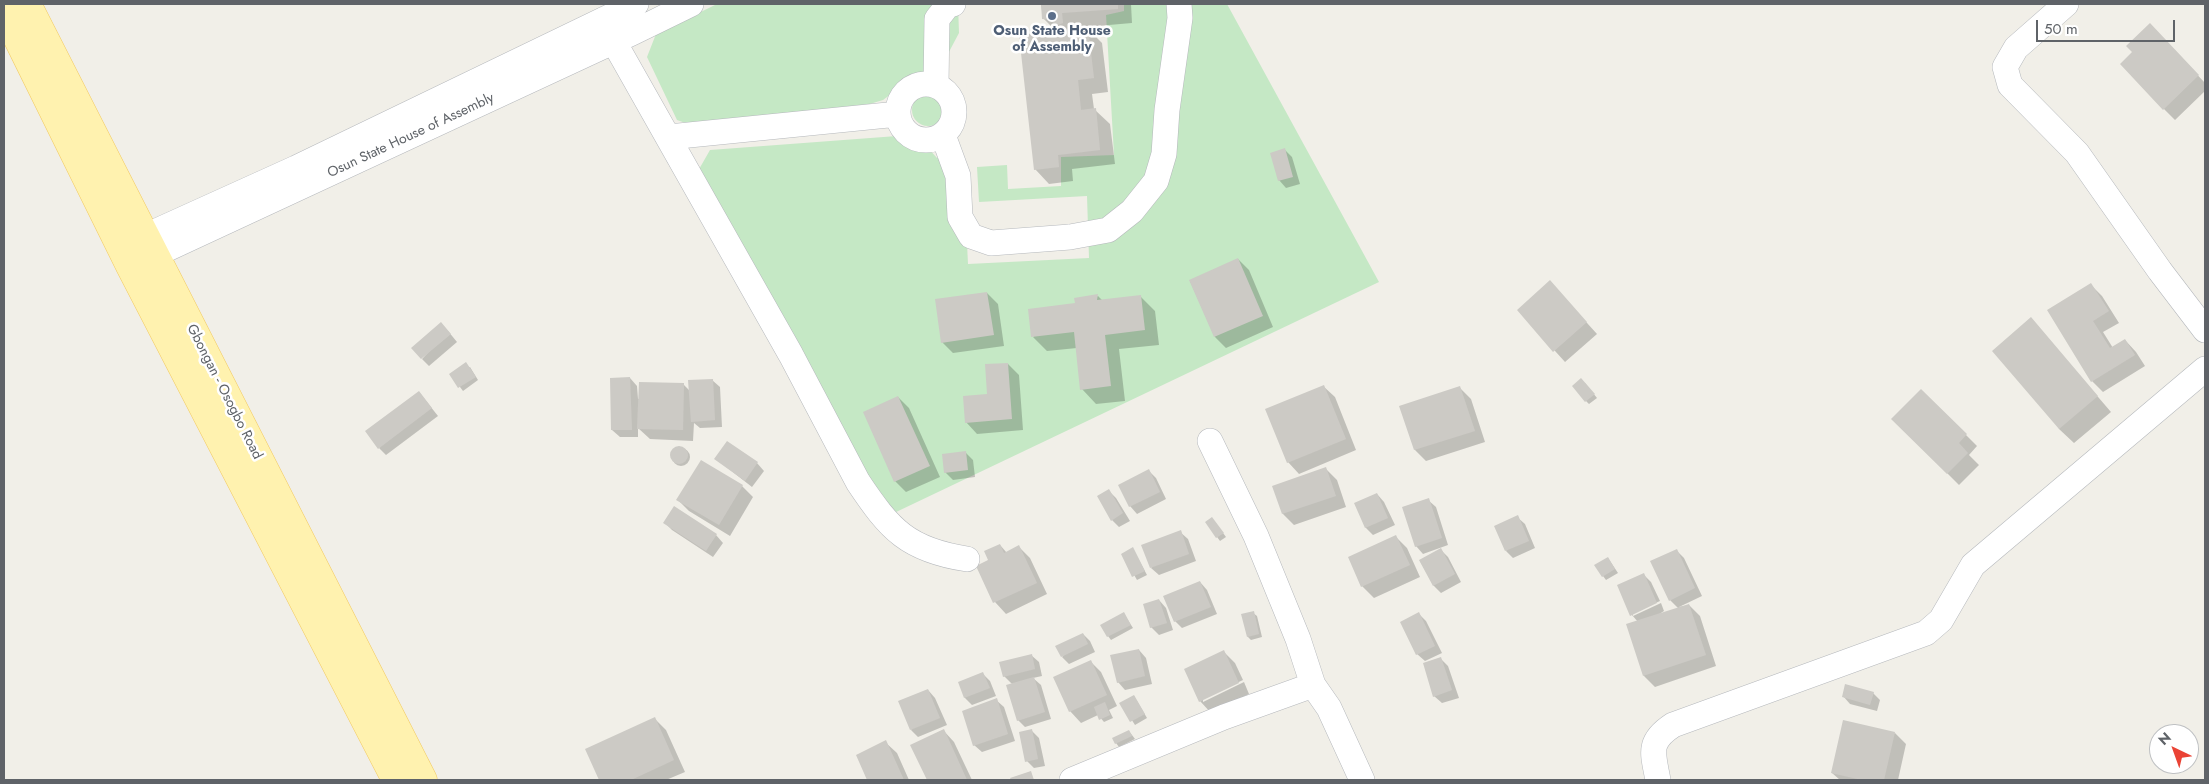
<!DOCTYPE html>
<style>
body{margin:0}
#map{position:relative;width:2209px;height:784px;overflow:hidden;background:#f1efe8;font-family:Jost,sans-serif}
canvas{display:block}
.frame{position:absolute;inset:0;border:5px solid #5f6368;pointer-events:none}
.north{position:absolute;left:2149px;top:724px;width:50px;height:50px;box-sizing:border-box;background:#fff;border:1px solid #bfc1c3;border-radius:50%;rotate:318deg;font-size:14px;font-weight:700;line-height:20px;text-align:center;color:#5f6368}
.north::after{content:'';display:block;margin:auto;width:18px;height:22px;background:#ea4335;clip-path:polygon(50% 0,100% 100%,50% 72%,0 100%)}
.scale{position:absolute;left:2036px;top:20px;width:139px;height:22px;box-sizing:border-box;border:2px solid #5f6368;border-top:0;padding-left:6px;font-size:15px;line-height:18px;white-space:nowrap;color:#5f6368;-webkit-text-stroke:4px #fff;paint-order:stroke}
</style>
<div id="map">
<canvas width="2209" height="784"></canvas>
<div class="frame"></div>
<div class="north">N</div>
<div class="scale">50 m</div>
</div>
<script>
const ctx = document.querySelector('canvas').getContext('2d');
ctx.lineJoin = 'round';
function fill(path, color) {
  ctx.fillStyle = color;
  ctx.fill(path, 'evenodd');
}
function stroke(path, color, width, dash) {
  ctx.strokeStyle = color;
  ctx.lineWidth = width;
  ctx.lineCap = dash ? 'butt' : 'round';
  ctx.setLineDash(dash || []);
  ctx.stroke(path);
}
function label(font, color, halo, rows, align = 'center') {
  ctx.font = font + ' Jost,sans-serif';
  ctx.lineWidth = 5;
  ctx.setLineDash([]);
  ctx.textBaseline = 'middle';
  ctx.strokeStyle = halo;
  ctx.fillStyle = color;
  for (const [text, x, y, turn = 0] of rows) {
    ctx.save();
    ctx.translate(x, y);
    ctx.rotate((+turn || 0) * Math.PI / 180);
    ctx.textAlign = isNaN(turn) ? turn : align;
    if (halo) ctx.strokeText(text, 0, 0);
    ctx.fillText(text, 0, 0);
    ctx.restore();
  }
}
fill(new Path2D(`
 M717,4H958L959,33L942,65L921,80L903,85L883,100L853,109L694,126L677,120L647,57L656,34Z
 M1124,4H1227L1379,282L894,513L869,491L698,171L710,150L897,136L928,148L937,158L952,157L964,182L968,264L1089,258L1087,196L979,202L977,167L1007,165L1008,189L1061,186V157L1114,155L1106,15L1124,11Z
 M912 110a16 16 0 1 1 32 0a16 16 0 1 1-32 0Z`), '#c5e8c5');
fill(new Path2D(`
 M1041,4H1131L1132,23L1086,27L1102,43L1108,92L1092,94L1094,109L1110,124L1115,164L1072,169L1073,181L1049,184L1035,169L1057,32L1043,18Z
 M2161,36L2205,83V91L2175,120L2164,109L2134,53Z
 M1285,150L1292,157L1300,184L1286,188L1279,180Z
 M1238,259L1249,270L1273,327L1226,348L1215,337L1190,281Z
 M1550,282L1597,334L1565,362L1518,310Z
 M2091,285L2102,296L2119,323L2103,332L2113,348L2125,340L2136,352L2145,366L2103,392L2092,381Z
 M987,293L998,304L1004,346L953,353L942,342Z
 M1098,296L1103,301L1140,296L1155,311L1159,345L1119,349L1125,401L1096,404L1082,389L1077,348L1047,351L1033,337L1076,305Z
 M2031,319L2111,412L2074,443L2059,429Z
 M448,331L457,342L429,366L422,359Z
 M1008,364L1019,375L1023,430L977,434L966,422L989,395Z
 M470,367L478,380L463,391L451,375Z
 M630,378L637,386L638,399L684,385L690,391L712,380L720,387L722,427L700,428L694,423L693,441L650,439L638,428V437H620L612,430Z
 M1585,383L1597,398L1589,404L1586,401Z
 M1323,386L1335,397L1356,450L1299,474L1288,462Z
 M1460,388L1471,399L1485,442L1426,461L1415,450L1401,407Z
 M1921,390L1977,446L1969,455L1979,465L1959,485L1893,419Z
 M419,392L438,416L386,455L379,448Z
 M898,397L909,408L940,477L906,492L895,481Z
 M672 457a9 9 0 1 1 18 0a9 9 0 1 1-18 0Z
 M966,453L973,460L975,477L953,480L945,472Z
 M716,459L757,463L764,471L752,487Z
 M1326,469L1337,480L1346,507L1294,525L1283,514L1274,487Z
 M1149,471L1156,478L1166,499L1137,514L1130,506Z
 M742,486L753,497L730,536L689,511L678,500Z
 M1109,491L1116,498L1130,521L1119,527L1112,520Z
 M1377,494L1384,502L1395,525L1373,535L1366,528L1355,504Z
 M1428,500L1436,507L1448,545L1423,554L1416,546Z
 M1517,517L1525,524L1535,548L1513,558L1506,551Z
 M664,522L716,535L723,543L713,557L672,530Z
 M1206,522H1215L1226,537L1220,541Z
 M1180,532L1188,539L1196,561L1159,575L1151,568Z
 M1396,537L1407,548L1420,577L1374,598L1362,586L1350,558Z
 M1000,545L1007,553L1019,547L1030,558L1047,594L1006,614L995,602L978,567L990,561Z
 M1133,549L1147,575L1137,580L1122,554Z
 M1441,550L1448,557L1461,582L1441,593L1434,586L1420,561Z
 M1676,550L1684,558L1702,596L1679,607L1689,605L1700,616L1716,666L1655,687L1644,676L1638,622L1632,615L1644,575L1651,582L1660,601L1633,613V616L1661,603L1664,611L1658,615L1679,609L1670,600Z
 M1608,558L1618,573L1606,580L1603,576Z
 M1200,582L1207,590L1217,614L1182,628L1175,621Z
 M1159,600L1166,608L1173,630L1159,635L1151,627Z
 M1253,613L1257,616L1262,637L1251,640L1248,637L1243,615Z
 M1124,614L1133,628L1111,640L1108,636Z
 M1419,614L1426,621L1442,653L1425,661L1417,654Z
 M1083,634L1090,641L1095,652L1069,664L1062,657Z
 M1139,650L1146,658L1152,684L1125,690L1118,682Z
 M1224,652L1235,663L1243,680L1203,699V702L1244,682L1249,694L1211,713L1200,701Z
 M1031,655L1039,662L1042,676L1033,678L1041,685L1051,719L1025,727L1018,720L1012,684L1004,676Z
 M1441,659L1448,666L1459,698L1442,703L1434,696Z
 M1090,661L1101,672L1117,706L1109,710L1113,718L1104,722L1098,715L1081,723L1070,711Z
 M983,674L990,681L996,696L972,705L965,698L959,683Z
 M928,690L935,698L947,725L918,737L911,730Z
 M1873,693L1880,700L1877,711L1850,704L1843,696Z
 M1134,696L1147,718L1135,725L1121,703Z
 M996,700L1004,707L1015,741L982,752L974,745Z
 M655,719L666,730L685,772L666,780H600L587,750Z
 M943,730L954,742L972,780H928L912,745Z
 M1032,731L1039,738L1045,766L1034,768L1027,761Z
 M1129,731L1135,739L1119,747L1116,743Z
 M1895,733L1906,744L1898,780H1840L1832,773Z
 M885,742L897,753L909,780H869L857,755Z`), '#0003');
fill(new Path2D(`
 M1041,4H1118V9L1062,13L1063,23L1055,26L1052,20L1042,19Z
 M2150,23L2199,75L2163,110L2120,64L2132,52L2126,46Z
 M1088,27L1094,78L1078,80L1081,110L1096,108L1100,150L1058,155L1059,167L1034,170L1019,35Z
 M1285,148L1293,177L1278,181L1270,153Z
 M1238,258L1263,316L1214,337L1189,280Z
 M1550,280L1587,322L1553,352L1517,310Z
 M2091,283L2109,311L2093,321L2110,348L2125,339L2135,355L2091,382L2047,310Z
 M987,292L994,335L941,343L935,299Z
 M1098,294L1097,300L1141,295L1145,330L1105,335L1111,386L1080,390L1074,332L1031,337L1028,309L1075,303L1074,298Z
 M2031,317L2098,396L2059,429L1992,351Z
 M441,322L451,334L421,359L411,348Z
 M466,362L476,377L458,388L449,374Z
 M1008,363L1012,419L965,423L963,396L987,394L985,364Z
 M630,377L632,430H611L610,378Z
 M1581,378L1595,394L1585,402L1572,386Z
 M713,379L715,420L691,422L688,380Z
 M639,382L684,383L683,430L637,429Z
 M1324,385L1346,439L1287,463L1265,409Z
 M1460,386L1475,431L1414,450L1399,406Z
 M1921,389L1967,434L1959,443L1968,453L1947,474L1891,419Z
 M419,391L432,408L378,449L365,431Z
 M898,396L930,466L894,482L863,412Z
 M727,441L758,462L745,481L714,459Z
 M670 455a9 9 0 1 1 18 0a9 9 0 1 1-18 0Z
 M966,451L968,470L944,473L942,454Z
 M701,460L743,485L719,525L676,500Z
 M1326,467L1336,496L1282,514L1272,486Z
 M1149,469L1160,492L1129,507L1118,485Z
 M1109,489L1123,513L1111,521L1097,496Z
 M1377,493L1388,518L1365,528L1354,503Z
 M1429,498L1442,538L1415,547L1402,507Z
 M674,506L717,534L706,551L663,523Z
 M1518,515L1529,541L1505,551L1494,526Z
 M1212,517L1224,533L1216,538L1205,522Z
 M1181,530L1189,554L1150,568L1141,545Z
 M1396,535L1410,565L1361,587L1348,557Z
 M1000,544L1004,553L1019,545L1037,583L993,603L976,566L988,560L984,551Z
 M1133,547L1145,571L1132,577L1121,554Z
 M1441,548L1455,574L1433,586L1419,560Z
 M1677,549L1695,588L1669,601L1650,561Z
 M1608,557L1615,569L1602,577L1594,565Z
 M1644,573L1657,603L1630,616L1617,585Z
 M1200,581L1211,607L1174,622L1163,596Z
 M1159,599L1167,623L1150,628L1143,604Z
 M1689,604L1706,655L1643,676L1626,624Z
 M1254,611L1259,634L1247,637L1241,614Z
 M1124,612L1131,625L1107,637L1100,625Z
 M1419,612L1435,646L1416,655L1400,622Z
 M1083,633L1088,644L1061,657L1055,646Z
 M1139,649L1145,676L1117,683L1110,655Z
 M1224,650L1239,683L1199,702L1184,669Z
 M1032,654L1035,669L1003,677L999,662Z
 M1441,657L1452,690L1433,697L1423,663Z
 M1091,660L1107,695L1069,712L1053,677Z
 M983,672L990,688L964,698L958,682Z
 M1034,677L1045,712L1017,721L1006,685Z
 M1845,684L1874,692L1870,705L1842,697Z
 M928,689L940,718L910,730L898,701Z
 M1134,695L1145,714L1130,722L1119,703Z
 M997,698L1008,734L973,746L962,711Z
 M1105,702L1110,715L1099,720L1094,707Z
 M655,717L674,760L631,780H599L585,749Z
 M1843,720L1895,732L1884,780H1862L1831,773Z
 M944,729L967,780H927L910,745Z
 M1032,729L1038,759L1025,762L1019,732Z
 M1129,730L1132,736L1115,744L1112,738Z
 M886,740L904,780H867L856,755Z
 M1031,771L1034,780H1011L1010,778Z`), '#cccac5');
const minor = new Path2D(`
 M2066,4L2016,48L2005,67L2010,85L2077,153L2160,271L2205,330
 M605,19L614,42L791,355L858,482C890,530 908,550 967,559
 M898 112a28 28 0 1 1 56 0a28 28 0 1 1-56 0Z
 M936,85L937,19L948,5L953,4
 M943,135L958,176L960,217L971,236L991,243L1070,237L1108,230L1132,211L1156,181L1164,154L1167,110L1180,18L1179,4
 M669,137L898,114
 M128,244L296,168L636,4
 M137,263L632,33L691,4
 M1210,441L1256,536L1298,639L1313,685L1329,708L1362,780
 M1072,780L1224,717L1313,685
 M1658,780C1653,753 1647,742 1673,725L1926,633L1941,620L1973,565L2205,369`);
const major = new Path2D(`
 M27,4L423,780
 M4,11L130,266L396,780`);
stroke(minor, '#b5b8bc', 26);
stroke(major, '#f2c960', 29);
stroke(minor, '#fff', 25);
stroke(major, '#fff2af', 28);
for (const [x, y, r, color] of [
 [1052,16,5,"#5c6f8a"]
]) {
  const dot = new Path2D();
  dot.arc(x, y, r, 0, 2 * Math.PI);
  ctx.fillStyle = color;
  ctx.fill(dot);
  stroke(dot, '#fff', 2);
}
label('bold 14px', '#4e5e75', '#fff', [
 ["Osun State House",1052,32],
 ["of Assembly",1052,48]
]);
label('14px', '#5f6368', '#fff', [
 ["Osun State House of Assembly",411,136,-25],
 ["Gbongan - Osogbo Road",224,392,63]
]);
</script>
